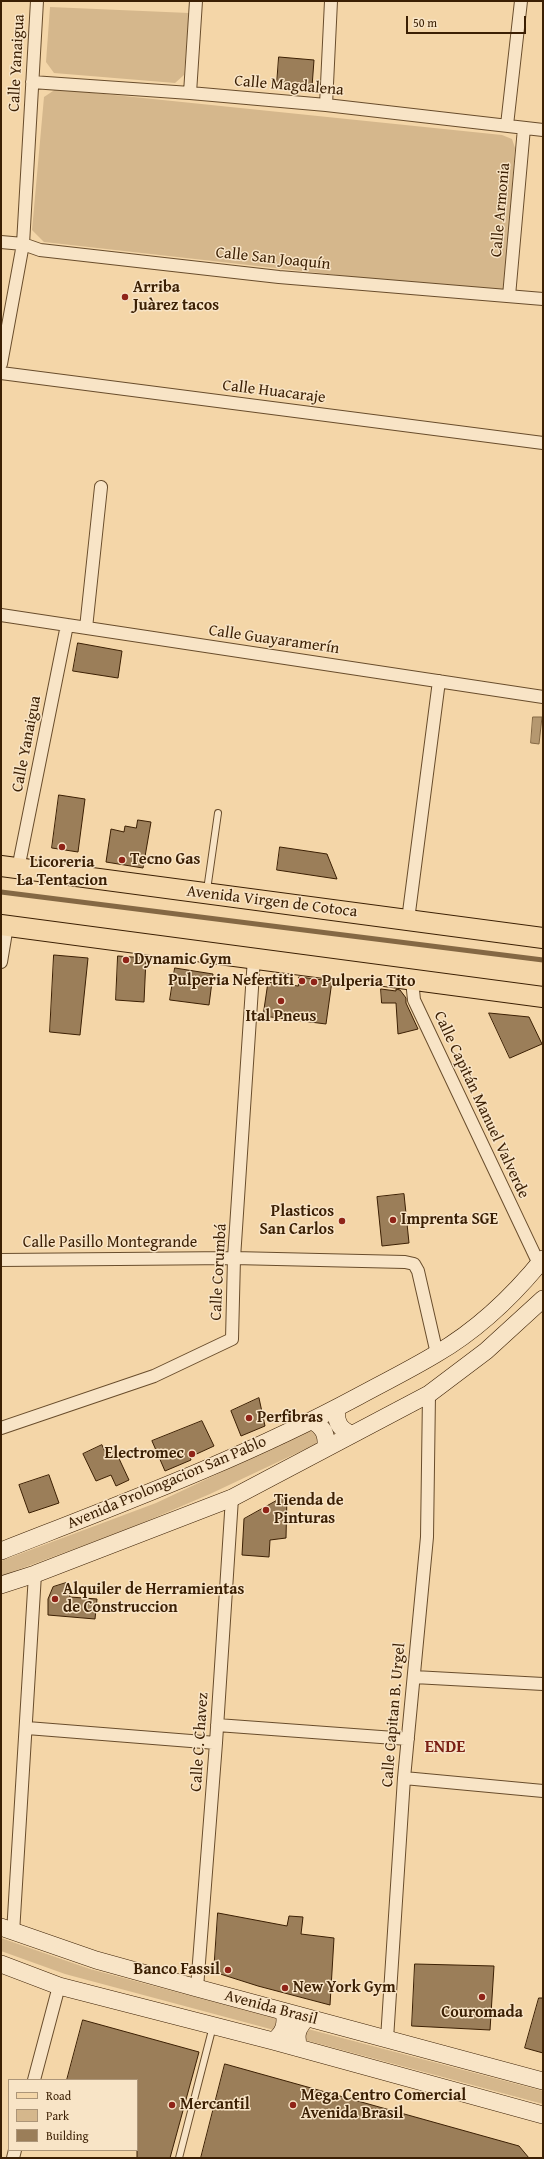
<!DOCTYPE html>
<meta charset="utf-8">
<style>
body{margin:0}
#map{position:relative;width:544px;height:2159px;overflow:hidden;background:#f4d6a8;font-family:"Gentium Book Plus",serif}
canvas{display:block}
.frame{position:absolute;inset:0;border:2px solid #3b1f03;pointer-events:none}
.legend{position:absolute;left:8px;top:2079px;width:130px;height:72px;box-sizing:border-box;background:#f8e4c6;border:1px solid #ac9578;margin:0;padding:5px 7px;list-style:none;font-size:12px;color:#3b1f03}
.legend li{display:flex;align-items:center;gap:8px;height:20px}
.legend b{width:20px;border:1px solid #ac9578}
.scale{position:absolute;left:406px;top:16px;width:120px;height:18px;box-sizing:border-box;border:2px solid #3b1f03;border-top:0;padding-left:5px;font-size:12px;line-height:14px;white-space:nowrap;color:#3b1f03;-webkit-text-stroke:3px #f8e4c6;paint-order:stroke}
</style>
<div id="map">
<canvas width="544" height="2159"></canvas>
<div class="frame"></div>
<ul class="legend">
<li><b style="height:5px;background:#f4d6a8"></b>Road</li>
<li><b style="height:11px;background:#d5b78c"></b>Park</li>
<li><b style="height:11px;background:#9b7e59"></b>Building</li>
</ul>
<div class="scale">50 m</div>
</div>
<script>
const ctx = document.querySelector('canvas').getContext('2d');
ctx.lineJoin = 'round';
function fill(path, color) {
  ctx.fillStyle = color;
  ctx.fill(path, 'evenodd');
}
function stroke(path, color, width, dash) {
  ctx.strokeStyle = color;
  ctx.lineWidth = width;
  ctx.lineCap = dash ? 'butt' : 'round';
  ctx.setLineDash(dash || []);
  ctx.stroke(path);
}
function label(font, color, halo, rows, align = 'center') {
  ctx.font = font + ' "Gentium Book Plus",serif';
  ctx.lineWidth = 3;
  ctx.setLineDash([]);
  ctx.textBaseline = 'middle';
  ctx.strokeStyle = halo;
  ctx.fillStyle = color;
  for (const [text, x, y, turn = 0] of rows) {
    ctx.save();
    ctx.translate(x, y);
    ctx.rotate((+turn || 0) * Math.PI / 180);
    ctx.textAlign = isNaN(turn) ? turn : align;
    if (halo) ctx.strokeText(text, 0, 0);
    ctx.fillText(text, 0, 0);
    ctx.restore();
  }
}
fill(new Path2D(`
 M50,7L189,13L184,75L175,83L54,73L46,62Z
 M56,89L502,135L512,139L515,148L504,289L497,293L44,242L32,230L44,97Z
 M311,1430L316,1432L319,1439L316,1444L210,1494L128,1529L1,1576V1561L156,1503Z
 M1,1938L90,1969L277,2019L274,2030L65,1974L1,1951Z
 M308,2029L543,2091V2104L305,2040L304,2034Z`), '#d5b78c');
const water = new Path2D(`
 M533,717H542L539,744L531,743Z`);
fill(water, '#b59870');
stroke(water, '#846844', 1);
stroke(new Path2D(`
 M1,892L543,960`), '#846844', 5);
const building = new Path2D(`
 M279,57L314,60L312,87L277,84Z
 M78,643L122,651L118,678L73,671Z
 M59,795L85,799L78,852L52,848Z
 M138,820L151,822L143,868L106,862L111,829L124,832L125,826L136,828Z
 M280,847L327,854L337,879L277,870Z
 M54,955L88,958L80,1035L50,1032Z
 M118,956L146,958L144,1002L116,1000Z
 M175,968L213,974L209,1005L170,1000Z
 M299,977L332,981L326,1024L263,1016L268,982L298,986Z
 M381,989L396,991V989L400,990L406,998V1003L418,1029L398,1034L396,1003H382Z
 M489,1013L529,1017L542,1044L510,1058Z
 M404,1194L409,1243L382,1246L377,1197Z
 M259,1398L265,1426L241,1436L231,1411Z
 M202,1421L214,1446L190,1457L191,1460L165,1471L152,1441Z
 M102,1445L106,1454L115,1450L129,1480L116,1486L111,1475L96,1481L83,1454Z
 M49,1475L59,1503L29,1513L19,1485Z
 M287,1495L286,1538L270,1540L269,1557L242,1555L244,1519Z
 M66,1583L70,1597L97,1599L95,1619L48,1615V1599L53,1587Z
 M218,1913L287,1926L289,1916L303,1917L301,1934L334,1938L330,2005L258,1986L214,1972Z
 M415,1964L494,1966L490,2030L412,2026Z
 M539,1998H543V2053L525,2048Z
 M83,2020L199,2052L170,2158H137V2080H67Z
 M225,2064L519,2146L529,2158H201Z`);
fill(building, '#9b7e59');
stroke(building, '#3b1f03', 1);
const service = new Path2D(`
 M207,890L218,813
 M179,2158L213,2026`);
const minor = new Path2D(`
 M32,82L190,93L326,105L543,130
 M190,93L196,1
 M326,105L331,1
 M507,125L521,1
 M1,242L23,244L40,250L279,277L543,299
 M509,296L524,128
 M1,364L23,244L37,1
 M1,373L543,443
 M1,615L543,697
 M86,628L101,487
 M18,869L67,625
 M408,920L439,681
 M1,962L7,926
 M412,980L414,1000L539,1264
 M1,1260L234,1258L405,1262L414,1264L418,1271L437,1354
 M1,1428L154,1376L232,1339L234,1258L254,958
 M414,1677L543,1684
 M217,1725L408,1739
 M27,1728L216,1743
 M404,1778L543,1791
 M13,1933L35,1574
 M197,1988L216,1743L232,1498
 M387,2039L404,1778L427,1537L429,1394
 M34,2080L59,1986
 M13,2158L15,2150`);
const secondary = new Path2D(`
 M337,1408C335,1421 339,1429 351,1434
 M313,1421C324,1428 327,1435 326,1448
 M1,1551C123,1503 244,1458 359,1396C385,1382 411,1369 436,1354C477,1330 513,1296 543,1259
 M1,1585L35,1574L232,1498L429,1394L486,1351L543,1299
 M1,1927L96,1960L197,1988L543,2081
 M1,1964L59,1986L273,2041L543,2115
 M273,2041C283,2034 287,2025 284,2012
 M299,2048C295,2035 297,2028 307,2018`);
const primary = new Path2D(`
 M1,866L543,938
 M1,925L543,997`);
stroke(service, '#694d2c', 8);
stroke(minor, '#694d2c', 14);
stroke(secondary, '#3b1f03', 18);
stroke(primary, '#3b1f03', 22);
stroke(service, '#f8e4c6', 6);
stroke(minor, '#f8e4c6', 12);
stroke(secondary, '#f8e4c6', 17);
stroke(primary, '#f4d6a8', 20);
for (const [x, y, r, color] of [
 [125,297,4,"#8f2418"],
 [62,847,4,"#8f2418"],
 [122,860,4,"#8f2418"],
 [126,960,4,"#8f2418"],
 [302,981,4,"#8f2418"],
 [314,982,4,"#8f2418"],
 [281,1001,4,"#8f2418"],
 [393,1220,4,"#8f2418"],
 [342,1221,4,"#8f2418"],
 [249,1418,4,"#8f2418"],
 [192,1454,4,"#8f2418"],
 [266,1510,4,"#8f2418"],
 [55,1599,4,"#8f2418"],
 [228,1970,4,"#8f2418"],
 [285,1988,4,"#8f2418"],
 [482,1997,4,"#8f2418"],
 [172,2105,4,"#8f2418"],
 [293,2105,4,"#8f2418"]
]) {
  const dot = new Path2D();
  dot.arc(x, y, r, 0, 2 * Math.PI);
  ctx.fillStyle = color;
  ctx.fill(dot);
  stroke(dot, '#f8e4c6', 1.5);
}
label('16px', '#3b1f03', '#f8e4c6', [
 ["Calle Yanaigua",17,63,-87],
 ["Calle Magdalena",289,86,5],
 ["Calle Armonia",501,210,-85],
 ["Calle San Joaquín",273,259,6],
 ["Calle Huacaraje",274,392,7],
 ["Calle Guayaramerín",274,640,8],
 ["Calle Yanaigua",27,744,-79],
 ["Avenida Virgen de Cotoca",272,902,7],
 ["Calle Capitán Manuel Valverde",481,1105,65],
 ["Calle Pasillo Montegrande",110,1243],
 ["Calle Corumbá",219,1272,-87],
 ["Avenida Prolongacion San Pablo",167,1483,-23],
 ["Calle Capitan B. Urgel",394,1715,-85],
 ["Calle C. Chavez",200,1742,-86],
 ["Avenida Brasil",271,2008,15]
]);
label('bold 16px', '#3b1f03', '#f8e4c6', [
 ["Arriba",133,288],
 ["Juàrez tacos",133,306],
 ["Tecno Gas",130,860],
 ["Licoreria",62,863,"center"],
 ["La Tentacion",62,881,"center"],
 ["Dynamic Gym",134,960],
 ["Pulperia Nefertiti",294,981,"right"],
 ["Pulperia Tito",322,982],
 ["Ital Pneus",281,1017,"center"],
 ["Plasticos",334,1212,"right"],
 ["San Carlos",334,1230,"right"],
 ["Imprenta SGE",401,1220],
 ["Perfibras",257,1418],
 ["Electromec",184,1454,"right"],
 ["Tienda de",274,1501],
 ["Pinturas",274,1519],
 ["Alquiler de Herramientas",63,1590],
 ["de Construccion",63,1608],
 ["Banco Fassil",220,1970,"right"],
 ["New York Gym",293,1988],
 ["Couromada",482,2013,"center"],
 ["Mega Centro Comercial",301,2096],
 ["Avenida Brasil",301,2114],
 ["Mercantil",180,2105]
], 'left');
label('bold 17px', '#7a1f14', '#f8e4c6', [
 ["ENDE",445,1748]
]);
</script>
